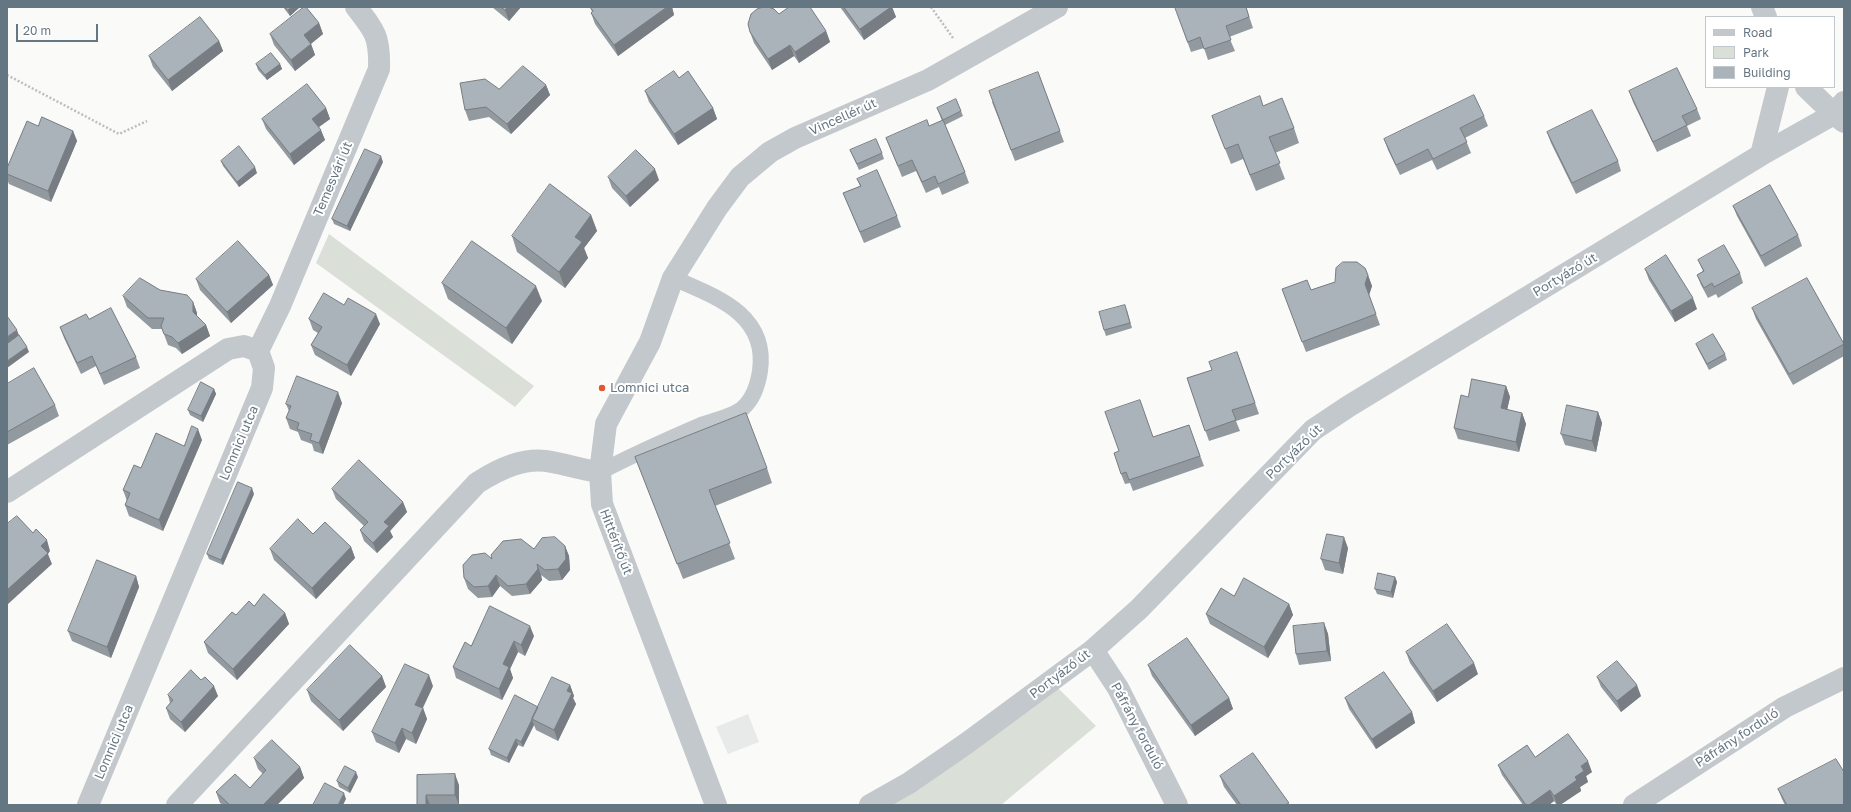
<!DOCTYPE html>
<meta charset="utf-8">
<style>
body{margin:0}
#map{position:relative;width:1851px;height:812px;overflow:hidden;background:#fafaf8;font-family:"Golos Text",sans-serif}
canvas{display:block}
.frame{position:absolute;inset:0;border:8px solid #657683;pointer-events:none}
.legend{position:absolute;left:1705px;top:16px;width:130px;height:72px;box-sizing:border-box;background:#fff;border:1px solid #c1c8cd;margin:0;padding:5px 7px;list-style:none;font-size:12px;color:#657683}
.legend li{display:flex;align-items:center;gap:8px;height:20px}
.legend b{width:20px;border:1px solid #c1c8cd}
.scale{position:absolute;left:16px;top:24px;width:82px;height:18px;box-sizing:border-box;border:2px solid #657683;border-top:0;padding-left:5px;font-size:12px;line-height:14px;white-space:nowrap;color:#657683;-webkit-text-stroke:3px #fff;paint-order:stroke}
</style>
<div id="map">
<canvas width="1851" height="812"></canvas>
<div class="frame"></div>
<ul class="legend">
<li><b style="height:5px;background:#c3c8cc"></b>Road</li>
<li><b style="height:11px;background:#dadfd7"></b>Park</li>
<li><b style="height:11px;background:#aab3b9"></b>Building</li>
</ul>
<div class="scale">20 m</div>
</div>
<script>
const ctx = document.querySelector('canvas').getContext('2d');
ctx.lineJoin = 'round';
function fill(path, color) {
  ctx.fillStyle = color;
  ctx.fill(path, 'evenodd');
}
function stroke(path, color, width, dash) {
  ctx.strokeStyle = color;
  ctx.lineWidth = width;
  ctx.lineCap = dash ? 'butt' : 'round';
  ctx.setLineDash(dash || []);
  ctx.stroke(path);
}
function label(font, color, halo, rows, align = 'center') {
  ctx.font = font + ' "Golos Text",sans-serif';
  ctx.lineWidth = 4;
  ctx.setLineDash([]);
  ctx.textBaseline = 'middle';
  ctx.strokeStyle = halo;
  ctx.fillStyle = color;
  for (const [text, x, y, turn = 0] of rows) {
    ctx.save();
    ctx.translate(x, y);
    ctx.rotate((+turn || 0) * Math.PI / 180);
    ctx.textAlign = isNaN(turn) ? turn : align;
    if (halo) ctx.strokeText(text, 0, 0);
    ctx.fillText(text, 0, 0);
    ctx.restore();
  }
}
fill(new Path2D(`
 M748,714L759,742L728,754L716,727Z`), '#e8e9e9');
fill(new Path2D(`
 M329,234L534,386L515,407L316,263Z
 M1057,687L1096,726L1001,805H884Z`), '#dadfd7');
stroke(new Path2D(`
 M931,7L953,38
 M7,75L119,134L147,121`), '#bbbfc2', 2.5, [2, 2]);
stroke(new Path2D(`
 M600,472C633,455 666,440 701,425C711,422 737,414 743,408C754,398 758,384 760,371C768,314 716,297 673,278`), '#c3c8cc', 16);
stroke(new Path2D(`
 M1762,7L1766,17
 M1806,87L1834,114L1844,122
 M1761,155L1778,87
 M258,351L280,306L379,69C380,37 375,31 356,7
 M7,492L228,349L244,346L258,351L264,368L262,388L88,805
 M1093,650L1118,688L1177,805
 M177,805L477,483C499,469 525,456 552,462C568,465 583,470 600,472
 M716,805L602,504L600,472L606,424L650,342L673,278L717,208L740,177L770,152L795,138L928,80L1057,7
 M870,805L909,783L967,743L1093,650L1139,609L1313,430L1349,406L1761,155L1834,114L1844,102
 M1634,805L1785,707L1844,678`), '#c3c8cc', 22);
fill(new Path2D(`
 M283,7H300L290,16Z
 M492,7H521L509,21Z
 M590,7H672L674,15L618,56L595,24L591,13L592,12Z
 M840,7H892L896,17L864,40Z
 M1175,7H1246L1253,28L1229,37L1235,51L1208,60L1204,48L1191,52Z
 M779,14L826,31L830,42L799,63L794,56L772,70L754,43L750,32Z
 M319,23L323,34L311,44L315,55L295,71L274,45L270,34Z
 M219,41L223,51L172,91L153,67L149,56Z
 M256,64H280L282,69L267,80L258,70Z
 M1038,72L1064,142L1015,161L992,102Z
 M679,78L713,108L717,119L678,145L649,102L645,91Z
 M546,85L550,95L511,134L489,117L469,121L465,110L499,89Z
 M1629,91L1697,109L1701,119L1687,126L1691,136L1657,152L1633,102Z
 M1263,106L1294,128L1299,143L1275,153L1285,179L1256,191L1243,159L1231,164L1212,116Z
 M326,108L330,119L319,127L325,140L294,165L266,129L262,119Z
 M937,108L961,111L963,116L945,125L965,172L969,183L942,195L939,187L926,193L916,171L902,177L886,138L929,126L942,121Z
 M1484,116L1488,126L1465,138L1471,153L1437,170L1432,160L1400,175L1388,150L1384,139Z
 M38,126L73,131L77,141L51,202L9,184L7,179V168Z
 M1547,132L1618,161L1621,171L1576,194L1551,143Z
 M850,150L882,153L884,159L859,170Z
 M221,161L257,173L239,187L223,166Z
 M383,162L350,231L334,224L332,219Z
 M608,177L659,180L630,207L612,188Z
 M857,179L897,216L901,227L864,243L843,193L860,186Z
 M1733,206L1798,235L1802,246L1765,267L1737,216Z
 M591,215L597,231L584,248L588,258L565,288L517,252L512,236Z
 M1698,260L1740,273L1743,283L1718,298L1716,294L1708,298L1701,285L1697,275L1703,271Z
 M1365,268L1372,286L1369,295L1380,325L1306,352L1282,289L1311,290L1335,282Z
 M1645,269L1697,309L1675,322L1649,280Z
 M269,275L273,285L231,323L200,290L196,279Z
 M442,283L542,301L512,344L448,299Z
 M160,290L193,302L197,313V316L206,325L210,336L182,354L176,348L168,345L162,329H152L127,307L123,296Z
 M344,305L380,324L351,376L315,355L311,345L318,333L313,330L309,319Z
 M1752,308L1844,344V356L1793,385L1756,319Z
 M1127,310L1132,328L1106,336L1104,330Z
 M89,319L136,357L140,368L104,385L96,366L81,374L64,338L60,327Z
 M1696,344L1725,354L1727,360L1709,370L1698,349Z
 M1237,352L1259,414L1236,421L1240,431L1209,441L1187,378L1212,370Z
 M7,384L55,405L59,416L7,445Z
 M1506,386L1510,397L1507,410L1522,413L1526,424L1519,452L1458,439L1454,428L1468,397Z
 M214,389L216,394L203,422L190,415L188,410Z
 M342,403L323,454L314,451L312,444L301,440L298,432L290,429L286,418L289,411L286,404Z
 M1598,412L1602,423L1596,452L1565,445L1561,434Z
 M1189,425L1204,466L1133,491L1130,483L1125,484L1121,474L1154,437Z
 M202,440L163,531L129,516L125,505L127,501L123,490L141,468L184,446Z
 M635,457L767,468L772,483L715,506L735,559L683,579Z
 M332,489L403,502L407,512L390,531L393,537L377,553L364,541L360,530L364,526L336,499Z
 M254,494L223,565L209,559L207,554Z
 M313,534L351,547L355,558L316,599L274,560L270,549Z
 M565,546L569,556L570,570L562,580L549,581L541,575L542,580L530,594L512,596L500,586L492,597L478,598L468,589L464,578L492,559L534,549Z
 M1348,548L1343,574L1325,570L1321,559Z
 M136,576L139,587L111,658L72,641L68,631Z
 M1395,577L1397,582L1393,598L1377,594L1375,589Z
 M1289,604L1293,615L1268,658L1210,624L1206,614Z
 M254,606L285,613L289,624L237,680L208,653L204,642Z
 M1324,623L1328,634L1331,661L1299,665L1296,654Z
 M534,636L525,656L518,652L510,669L513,678L502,700L456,678L453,667L471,646Z
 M1406,652L1478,674L1437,702L1410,663Z
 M1148,665L1229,698L1233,709L1195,736L1152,676Z
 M382,676L386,687L343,731L311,701L307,690Z
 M1597,677L1641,696L1621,712L1601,687Z
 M201,680L218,696L185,732L170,719L166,708L170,703L168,695Z
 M570,685L574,696L573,698L576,704L558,741L536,730L534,725L523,747L518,745L509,763L491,755L489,749L538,707Z
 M433,686L423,708L427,719L416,744L406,739L399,753L376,742L372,732Z
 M1345,698L1412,712L1415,723L1376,749L1349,709Z
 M1535,757L1592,772L1586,776L1588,782L1580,787L1581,791L1560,805H1557L1554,801L1549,805H1523L1502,775L1498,765Z
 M254,758L300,767L304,778L277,805H223L220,803L216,792L250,788L263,774L258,769Z
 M417,775L459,785V805H417Z
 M1220,776L1289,805H1237L1224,787Z
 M358,777L350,793L339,787L337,781Z
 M1778,789L1844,805H1785L1782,799Z`), '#929a9f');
fill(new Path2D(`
 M292,7H300L290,16L288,10Z
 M508,7H521L509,21L505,10Z
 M667,7H672L674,15L618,56L614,45Z
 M891,7H892L896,17L864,40L860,29Z
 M319,23L323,34L308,46L304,35Z
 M826,31L830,42L799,63L795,52Z
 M219,41L223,51L172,91L168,80Z
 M311,44L315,55L295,71L291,60Z
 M790,45L794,56L772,70L768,59Z
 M280,64L282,69L267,80L265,75Z
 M546,85L550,95L511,134L507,124Z
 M326,108L330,119L316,129L312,119Z
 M713,108L717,119L678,145L674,134Z
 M321,130L325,140L294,165L290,154Z
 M73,131L77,141L51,202L48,191Z
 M381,156L383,162L350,231L347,226Z
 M255,167L257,173L239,187L237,182Z
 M655,169L659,180L630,207L626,196Z
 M591,215L597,231L584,248L588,258L565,288L559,272L575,237Z
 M269,275L273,285L231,323L227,312Z
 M1368,275L1372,286L1369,295L1365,284Z
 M536,286L542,301L512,344L506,328Z
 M1693,298L1697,309L1675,322L1671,311Z
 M193,302L197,313V322L193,312Z
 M376,314L380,324L351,376L347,365Z
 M206,325L210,336L182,354L178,343Z
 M17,330L21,341L7,351V337Z
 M27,347L29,352L7,368V361Z
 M1506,386L1510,397L1505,419L1501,408Z
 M214,389L216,394L203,422L201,416Z
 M338,392L342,403L323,454L319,443Z
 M1598,412L1602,423L1596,452L1592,441Z
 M1522,413L1526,424L1519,452L1516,442Z
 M198,429L202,440L163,531L159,520Z
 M252,488L254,494L223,565L221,560Z
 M403,502L407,512L390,531L393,537L377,553L373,543L384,522Z
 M1344,537L1348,548L1343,574L1339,563Z
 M47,540L50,551L48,554L52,564L8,604L7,601V590L41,546Z
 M565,546L569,556L570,570L562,580L558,569Z
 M351,547L355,558L316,599L312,588Z
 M537,564L541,575L542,580L530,594L526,584Z
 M496,575L500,586L492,597L488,586Z
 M136,576L139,587L111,658L107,647Z
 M1395,577L1397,582L1393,598L1391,592Z
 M1289,604L1293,615L1268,658L1264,647Z
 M285,613L289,624L237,680L233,669Z
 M1324,623L1328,634L1331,661L1327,651Z
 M530,626L534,636L525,656L521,645Z
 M514,641L518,652L510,669L513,678L502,700L499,689L503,664Z
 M1474,663L1478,674L1437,702L1433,691Z
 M429,675L433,686L419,715L415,705Z
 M382,676L386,687L343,731L339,720Z
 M570,685L574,696L573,698L576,704L558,741L554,730L567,691Z
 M1637,685L1641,696L1621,712L1617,701Z
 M214,686L218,696L185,732L181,722Z
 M1229,698L1233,709L1195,736L1191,725Z
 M538,707L532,719L534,725L523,747L521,742Z
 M423,708L427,719L416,744L412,733Z
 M1412,712L1415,723L1376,749L1372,739Z
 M402,728L406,739L399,753L395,743Z
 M516,739L518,745L509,763L507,758Z
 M1588,761L1592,772L1586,776L1588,782L1580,787L1581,791L1560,805H1557L1554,796L1575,777L1581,766Z
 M300,767L304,778L277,805H263Z
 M356,772L358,777L350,793L348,788Z
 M455,774L459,785V805L455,795Z
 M1550,790L1554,801L1549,805H1529Z
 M344,793L346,799L343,805H338Z
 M426,795L430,805H426Z`), '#777d82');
const building = new Path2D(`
 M285,7H292L288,10Z
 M304,7H306L319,23L304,35L311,44L291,60L270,34Z
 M501,7H508L505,10Z
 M590,7H667L614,45L591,13L593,11Z
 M764,7H768L774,9L779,14L789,7H810L826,31L795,52L790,45L768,59L750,32L748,24L751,14L757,9Z
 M844,7H891L860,29Z
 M1175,7H1246L1249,17L1226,26L1231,40L1204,49L1200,37L1188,42Z
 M200,17L219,41L168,80L149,56Z
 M271,53L280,64L265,75L256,64Z
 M523,66L546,85L507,124L486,107L465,110L460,83L485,79L499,89Z
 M1677,68L1697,109L1682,116L1687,125L1653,142L1629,91Z
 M674,71L679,78L688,71L713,108L674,134L645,91Z
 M1038,72L1060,131L1011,150L989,91Z
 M307,84L326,108L312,119L321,130L290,154L262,119Z
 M1474,95L1484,116L1460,128L1467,142L1433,159L1428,149L1396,165L1384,139Z
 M1260,96L1263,106L1282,98L1294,128L1269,137L1280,163L1250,175L1238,144L1225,149L1212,116Z
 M956,99L961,111L943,120L937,108Z
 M1592,110L1618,161L1572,183L1547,132Z
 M42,117L73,131L48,191L7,174V168L27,121L38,126Z
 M927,120L929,126L943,120L965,172L938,184L935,176L922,182L912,160L898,166L886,138Z
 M876,139L882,153L857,164L850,150Z
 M239,146L255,167L237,182L221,161Z
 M365,149L381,156L347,226L332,219Z
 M636,150L655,169L626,196L608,177Z
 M877,170L897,216L860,232L843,193L861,186L857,179Z
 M550,184L591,215L575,237L582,242L559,272L512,236Z
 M1770,185L1798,235L1761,256L1733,206Z
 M238,241L269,275L227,312L196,279Z
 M472,241L536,286L506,328L442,283Z
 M1724,245L1740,273L1714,287L1712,283L1704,288L1697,275L1704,271L1698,260Z
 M1666,255L1693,298L1671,311L1645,269Z
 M1343,262H1357L1365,268L1368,275L1365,284L1376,314L1302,342L1282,289L1307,280L1311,290L1335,282L1336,268Z
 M140,278L160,290L187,295L193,302V312L206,325L178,343L172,337L164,334L161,326L164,318H148L123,296Z
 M1807,278L1844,344L1789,374L1752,308Z
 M324,293L344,305L348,298L376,314L347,365L311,345L322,327L309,319Z
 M1125,305L1130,323L1104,330L1099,312Z
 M111,308L136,357L100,374L92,356L77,363L60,327L86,314L89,319Z
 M7,316L17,330L7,337Z
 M1713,334L1725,354L1707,364L1696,344Z
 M19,335L27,347L7,361V344Z
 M1237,352L1255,403L1232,410L1236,420L1205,431L1187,378L1212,370L1209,362Z
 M34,368L55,405L7,432V384Z
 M297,376L338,392L319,443L310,440L312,434L297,429L299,423L286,418L291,406L286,404Z
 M1472,379L1506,386L1501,408L1522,413L1516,442L1454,428L1461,395L1468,397Z
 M201,382L214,389L201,416L188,410Z
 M1140,400L1153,437L1189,425L1200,456L1129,480L1126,472L1121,474L1114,453L1119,451L1105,412Z
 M1567,405L1598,412L1592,441L1561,434Z
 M746,413L767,468L709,490L730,543L677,564L635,457Z
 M192,426L198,429L159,520L125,505L130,493L123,490L134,465L141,468L156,433L184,446Z
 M359,460L403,502L384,522L389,526L373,543L360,530L368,522L332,489Z
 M238,482L252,488L221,560L207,554Z
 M17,516L33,533L36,529L47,540L41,546L48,553L7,590V524Z
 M298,519L313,534L325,522L351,547L312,588L270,549Z
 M1327,534L1344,537L1339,563L1321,559Z
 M555,537L565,546L566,559L558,569L545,570L537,564L538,569L526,584L508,586L496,575L488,586L474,587L464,578L463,565L472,555L485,553L492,559L491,555L503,541L521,539L534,549L542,538Z
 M97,560L136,576L107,647L68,631Z
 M1378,573L1395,577L1391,592L1375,589Z
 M1244,578L1289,604L1264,647L1206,614L1221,588L1234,596Z
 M264,594L285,613L233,669L204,642L232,612L236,615L249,601L254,606Z
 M490,606L530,626L521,645L514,641L503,664L509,667L499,689L453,667L465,642L471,646Z
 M1324,623L1327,651L1296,654L1293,626Z
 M1447,624L1474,663L1433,691L1406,652Z
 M1187,638L1229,698L1191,725L1148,665Z
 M350,645L382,676L339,720L307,690Z
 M1617,661L1637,685L1617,701L1597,677Z
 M405,664L429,675L415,705L423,708L412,733L402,728L395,743L372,732Z
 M191,670L201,680L205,677L214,686L181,722L166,708L173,700L168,695Z
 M1384,672L1412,712L1372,739L1345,698Z
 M552,677L570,685L567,691L572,693L554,730L532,719Z
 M515,695L538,707L521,742L516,739L507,758L489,749Z
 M1568,734L1588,761L1581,766L1584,771L1575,777L1577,780L1554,796L1550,790L1529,805H1526L1498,765L1527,745L1535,757Z
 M272,740L300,767L263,805H230L216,792L235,774L250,788L266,770L254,758Z
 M1253,753L1289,803L1285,805H1241L1220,776Z
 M1836,759L1844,772V805H1787L1778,789Z
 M345,766L356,772L348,788L337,781Z
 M455,774V795H426V805H417V775Z
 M325,783L344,793L338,805H313Z`);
fill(building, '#aab3b9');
stroke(building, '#777d82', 1);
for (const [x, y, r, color] of [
 [602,388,4,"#e4572e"]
]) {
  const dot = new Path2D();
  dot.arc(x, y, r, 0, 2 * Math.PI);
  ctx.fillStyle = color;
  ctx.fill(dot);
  stroke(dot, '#fff', 1.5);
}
label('13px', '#657683', '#fff', [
 ["Vincellér út",843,117,-24],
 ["Temesvári út",333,179,-67],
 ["Portyázó út",1565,275,-31],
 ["Lomnici utca",239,443,-67],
 ["Portyázó út",1294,452,-44],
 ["Hittérítő út",616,542,69],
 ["Portyázó út",1060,674,-37],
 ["Páfrány forduló",1137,726,62],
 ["Páfrány forduló",1737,738,-33],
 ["Lomnici utca",114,742,-67]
]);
label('13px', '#657683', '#fff', [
 ["Lomnici utca",610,388]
], 'left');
</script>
